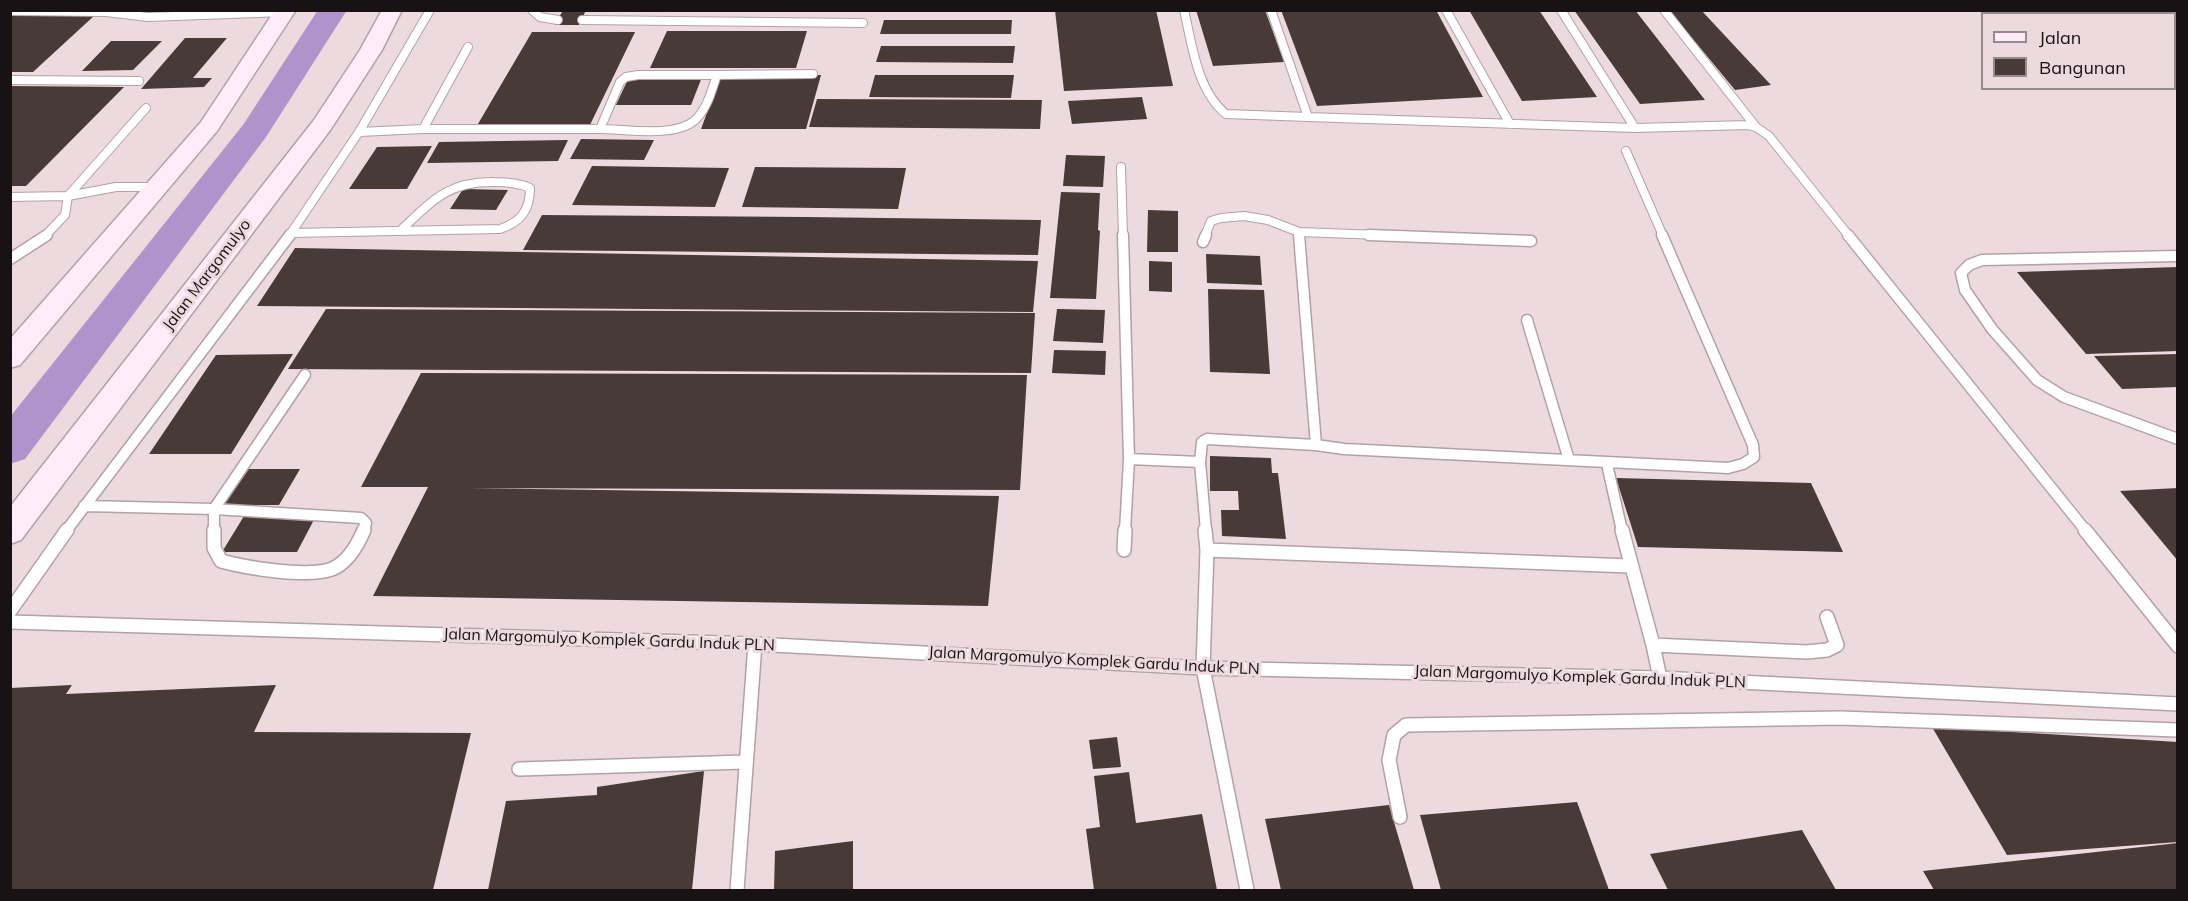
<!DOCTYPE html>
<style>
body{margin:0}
#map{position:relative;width:2188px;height:901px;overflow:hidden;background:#ecdade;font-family:Mulish,sans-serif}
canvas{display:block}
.frame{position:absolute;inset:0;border:12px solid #181214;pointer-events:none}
.legend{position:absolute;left:1981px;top:12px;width:195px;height:78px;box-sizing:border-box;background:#ecdade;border:2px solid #978a8d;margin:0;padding:8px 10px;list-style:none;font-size:18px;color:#181214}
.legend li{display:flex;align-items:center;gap:12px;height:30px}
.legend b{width:30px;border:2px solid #978a8d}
</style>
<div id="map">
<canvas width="2188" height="901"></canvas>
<div class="frame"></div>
<ul class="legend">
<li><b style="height:8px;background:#ffecfb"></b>Jalan</li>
<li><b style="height:16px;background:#483a37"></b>Bangunan</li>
</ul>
</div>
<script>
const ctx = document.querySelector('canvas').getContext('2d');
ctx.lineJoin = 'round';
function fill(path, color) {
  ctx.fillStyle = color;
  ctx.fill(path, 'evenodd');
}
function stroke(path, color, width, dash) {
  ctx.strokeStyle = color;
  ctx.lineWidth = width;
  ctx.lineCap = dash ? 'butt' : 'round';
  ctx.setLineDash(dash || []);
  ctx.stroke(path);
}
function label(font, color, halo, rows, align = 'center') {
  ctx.font = font + ' Mulish,sans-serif';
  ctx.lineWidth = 6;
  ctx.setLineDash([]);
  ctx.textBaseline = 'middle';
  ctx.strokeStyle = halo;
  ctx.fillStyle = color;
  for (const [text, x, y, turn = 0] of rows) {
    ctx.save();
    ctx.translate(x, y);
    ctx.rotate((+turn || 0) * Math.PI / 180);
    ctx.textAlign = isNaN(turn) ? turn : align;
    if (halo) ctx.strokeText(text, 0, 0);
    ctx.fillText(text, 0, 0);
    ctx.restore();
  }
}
fill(new Path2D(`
 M318,10H347L266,137L25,459L10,464V417L243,125Z`), '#ae94ca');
fill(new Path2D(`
 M563,10H586L579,25H555Z
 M1055,10H1156L1173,86L1064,91Z
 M1196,10H1265L1284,62L1213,66Z
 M1281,10H1436L1483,97L1317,106Z
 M1469,10H1539L1597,97L1522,101Z
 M1574,10H1635L1705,100L1640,104Z
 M1669,10H1701L1771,85L1735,90Z
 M10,15H95L33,72H10Z
 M884,20H1012L1011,34H880Z
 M667,31H807L796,68H650Z
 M532,32H635L588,129H475Z
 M185,38H227L193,78H212L204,87L141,89Z
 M111,41H162L133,70L82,71Z
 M881,46H1015L1013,63L876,62Z
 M721,75H821L806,129H701Z
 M875,75H1014L1011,98L869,97Z
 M629,77H702L691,105H616Z
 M10,86L124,87L26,186H10Z
 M1142,97L1147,119L1072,124L1068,101Z
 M817,99L1042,100L1040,129L809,127Z
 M581,139L654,140L644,160L570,159Z
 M568,140L558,161L427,163L439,142Z
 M432,146L407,189H349L377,147Z
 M1066,155L1105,156L1103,187L1063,186Z
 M592,166L729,168L715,207L572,205Z
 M755,167L906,168L898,209L742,207Z
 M463,189L508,190L496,210L450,209Z
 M1061,192L1100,193L1098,230L1100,231L1096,299L1050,298Z
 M1148,210L1178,211V252H1147Z
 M542,215L806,217L1041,220L1038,255L523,250Z
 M295,248L1038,261L1033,312L257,306Z
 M1206,254L1260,256L1262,285L1207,283Z
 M1149,261L1172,262V292L1149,291Z
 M2178,267V351L2086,354L2017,272Z
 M1208,289L1264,290L1270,374L1210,372Z
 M326,309L1035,313L1031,373L288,369Z
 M1057,309L1105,310L1103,343L1053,341Z
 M1054,350L1106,351L1105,375L1052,373Z
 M293,354L231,454H149L216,355Z
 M2178,354V387L2122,389L2094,356Z
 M421,373L1027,375L1020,490L468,488L999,496L988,606L373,596L428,487H361Z
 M1210,456L1271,458L1272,473H1278L1286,539L1222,536L1221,510H1239L1238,491H1210Z
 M245,469H300L279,505H223Z
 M1616,478L1811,483L1843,552L1638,547Z
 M2178,488V561L2120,491Z
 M244,516H316L297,552H222Z
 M72,685L66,694L276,685L254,732L471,733L433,890H10V688Z
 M1932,727L2178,742V842L2007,855Z
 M1117,737L1121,767L1093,769L1089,740Z
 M704,771L692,890H488L506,801L597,795V787Z
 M1129,772L1136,823L1202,814L1217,890H1094L1086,829L1100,827L1094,776Z
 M1577,802L1609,890H1441L1420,815Z
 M1389,805L1414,890H1281L1265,819Z
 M1802,830L1836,890H1668L1650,854Z
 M853,841V890H774L775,851Z
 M2178,843V890H1934L1923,871Z`), '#483a37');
const serviceFar2 = new Path2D(`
 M532,10L540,17L558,20
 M1184,10C1192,44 1197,91 1226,114L1308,117
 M1271,10L1308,117L1635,128
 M1446,10L1510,124
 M1561,10L1635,128L1748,125L1756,127L1769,136L1849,236
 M1664,10L1756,127
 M10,11L106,12L148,17L285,12
 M582,20L863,23
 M638,75H717C712,89 708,106 698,117C680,139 627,129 600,129L620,82L626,77Z
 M717,75L813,74
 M10,80L139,81
 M423,129H600
 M359,132L423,129L468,47
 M1626,151L1663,236
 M1121,167L1123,236
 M10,197L68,196L116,187H156
 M1299,232V236
 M291,233L500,229C521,222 530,210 530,188C519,183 506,182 494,182C449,181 433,200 402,229
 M45,236L65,215L68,196L146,108
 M289,236L359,132L430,10
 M1205,236L1211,221L1221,218L1244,216L1268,220L1299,232L1408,236`);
const serviceFar1 = new Path2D(`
 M1123,235L1129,459L1200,462
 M1299,235L1316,445
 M1369,235L1531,241
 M1848,235L2086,531
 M1203,242L1206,235
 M2178,256L1982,260L1969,265L1961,273L1965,290L1992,329L2037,380L2064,397L2178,439
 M10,259L47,235
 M1527,320L1569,460
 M1607,464L1622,531
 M84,506L214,509
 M214,509L361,518L366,523L364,531
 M214,509V531
 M214,509L305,375
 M66,531L290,235
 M1125,531L1129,459
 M1206,531L1200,462L1202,442L1207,439L1316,445L1344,449L1728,468L1743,464L1754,457L1753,445L1662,235`);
const service = new Path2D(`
 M214,530V548L221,561C247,568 307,578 332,569C347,563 358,544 364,530
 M1205,530L1207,550L1203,668L1247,890
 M1622,530L1653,645L1807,652L1827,650L1837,645L1827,617
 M2085,530L2178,646
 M1124,550L1125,530
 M1207,550L1630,566
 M10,611L67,530
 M10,622L755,644L1203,668L1660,678L2178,704
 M1653,645L1660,678
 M519,769L745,762
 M1400,817L1389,760L1394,735L1406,725L1840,718L2178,730
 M737,890L755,644`);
const secondary = new Path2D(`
 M275,10H296L217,131L20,365L10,368V339L201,122Z
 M382,10H402L382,50L331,129L21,540L10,544V507L314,120L360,50Z`);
stroke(serviceFar2, '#b2a1a5', 10);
stroke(serviceFar1, '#b2a1a5', 13);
stroke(service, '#b2a1a5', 16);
stroke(secondary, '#b2a1a5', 3);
stroke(serviceFar2, '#fff', 8);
stroke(serviceFar1, '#fff', 10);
stroke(service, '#fff', 13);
fill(secondary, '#ffecfb');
label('16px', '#181214', '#ecdade', [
 ["Jalan Margomulyo",207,275,-53],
 ["Jalan Margomulyo Komplek Gardu Induk PLN",609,640,2],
 ["Jalan Margomulyo Komplek Gardu Induk PLN",1094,661,3],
 ["Jalan Margomulyo Komplek Gardu Induk PLN",1580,677,2]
]);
</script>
